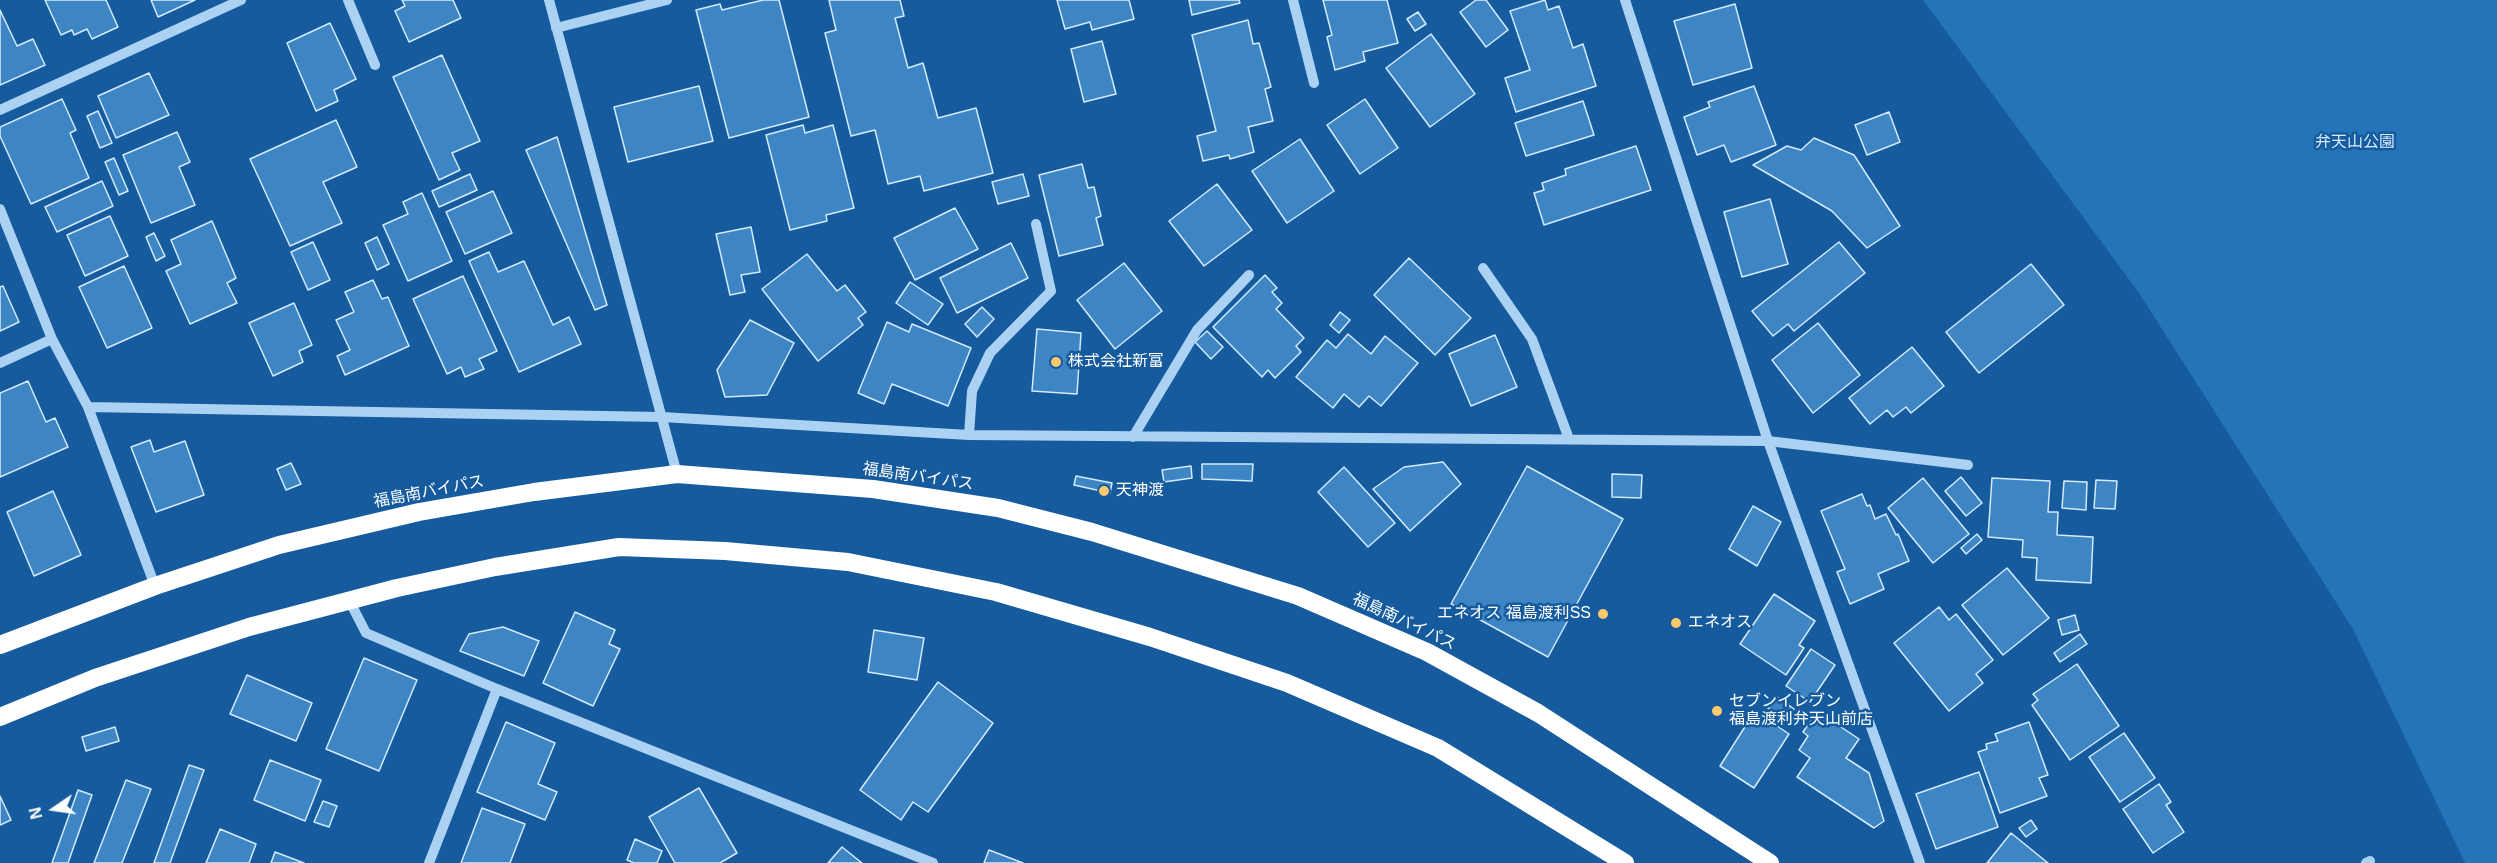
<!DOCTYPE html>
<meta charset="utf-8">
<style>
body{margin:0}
#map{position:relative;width:2497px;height:863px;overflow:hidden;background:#155b9d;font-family:Helvetica,sans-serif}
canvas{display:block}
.north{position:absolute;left:24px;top:779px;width:60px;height:60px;-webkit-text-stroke:4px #155b9d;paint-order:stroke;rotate:257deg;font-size:16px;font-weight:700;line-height:24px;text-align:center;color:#fff}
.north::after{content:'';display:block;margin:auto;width:21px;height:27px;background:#fff;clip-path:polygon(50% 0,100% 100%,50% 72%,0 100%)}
</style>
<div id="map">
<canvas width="2497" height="863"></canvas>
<div class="north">N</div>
</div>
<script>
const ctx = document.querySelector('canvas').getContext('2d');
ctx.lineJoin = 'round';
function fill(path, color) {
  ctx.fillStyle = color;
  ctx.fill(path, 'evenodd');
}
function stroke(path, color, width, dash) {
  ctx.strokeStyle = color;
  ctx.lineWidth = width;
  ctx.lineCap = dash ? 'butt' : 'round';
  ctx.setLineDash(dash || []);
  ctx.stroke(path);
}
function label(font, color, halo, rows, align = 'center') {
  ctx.font = font + ' Helvetica,"Noto Sans JP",sans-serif';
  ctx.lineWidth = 5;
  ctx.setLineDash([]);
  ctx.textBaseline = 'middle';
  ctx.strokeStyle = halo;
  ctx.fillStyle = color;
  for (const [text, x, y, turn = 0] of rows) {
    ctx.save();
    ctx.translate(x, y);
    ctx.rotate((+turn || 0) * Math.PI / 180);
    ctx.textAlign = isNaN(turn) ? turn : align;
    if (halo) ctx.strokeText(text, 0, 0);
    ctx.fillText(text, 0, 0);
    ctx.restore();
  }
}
fill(new Path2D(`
 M1923,0H2497V863H2465L2353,629L2139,293Z`), '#2474ba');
const building = new Path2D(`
 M45,0H106L118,27L92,39L87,29L74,35L72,30L61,35Z
 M151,0H195L158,17Z
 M402,0H453L461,18L409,42L395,11L405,6Z
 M763,0H779L809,117L729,138L696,10L720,4L722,10Z
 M829,0H900L904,16L895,18L908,68L923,63L938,118L976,108L993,173L924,191L920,176L888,184L875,130L851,136L825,33L836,30Z
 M1057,0H1129L1134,19L1092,30L1090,22L1065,29Z
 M1189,0H1239L1240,3L1192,15Z
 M1323,0H1387L1398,43L1363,52L1365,61L1335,70L1327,37L1332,35Z
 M1476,0H1486L1508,30L1486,47L1460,12Z
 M1545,0L1548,10L1559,6L1573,48L1583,44L1596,86L1516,112L1505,78L1530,70L1510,11Z
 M1735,4L1752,68L1693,85L1674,21Z
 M0,10L17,46L33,39L45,65L0,85Z
 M1418,12L1426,24L1415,31L1407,19Z
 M1248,20L1253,44L1259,43L1271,87L1265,89L1273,121L1248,127L1254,152L1230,159L1229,155L1203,161L1197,136L1216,131L1192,35Z
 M330,23L356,79L334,90L338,101L316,111L287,43Z
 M1431,34L1475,94L1430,127L1386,68Z
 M1102,41L1116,94L1084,102L1071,49Z
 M442,55L480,141L452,153L460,170L439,180L393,77Z
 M149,73L169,115L116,138L98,96Z
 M699,86L713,141L628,162L614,107Z
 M1754,86L1776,145L1731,162L1724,145L1697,155L1684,117L1710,107L1708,102Z
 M62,99L76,130L70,133L89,178L31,204L0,136V127Z
 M1365,99L1398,148L1360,174L1327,125Z
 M1583,101L1594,135L1526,156L1515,123Z
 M98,111L112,143L100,148L87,116Z
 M1889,112L1900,142L1867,155L1855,125Z
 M336,120L357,167L323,182L342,223L290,246L250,159Z
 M803,125L805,133L833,125L854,208L826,215L827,221L790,230L766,135Z
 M177,132L190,162L179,167L195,205L151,223L123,155Z
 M557,137L607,305L595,310L526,150Z
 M1814,138L1854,155L1900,226L1867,248L1832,211L1753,165L1787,146L1801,150Z
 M1300,139L1334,191L1287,223L1252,171Z
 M1636,146L1651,190L1544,225L1534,193L1544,190L1542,183L1566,175L1565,169Z
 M114,158L128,191L119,195L105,162Z
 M1082,164L1088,188L1094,187L1101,216L1096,218L1103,245L1059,256L1039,175Z
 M470,174L477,190L439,207L432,191Z
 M1023,174L1029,196L998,204L992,182Z
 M102,181L113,206L57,232L45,207Z
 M1217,184L1252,230L1204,266L1169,221Z
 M493,191L512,233L465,254L446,212Z
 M422,193L452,261L408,281L383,225L408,214L403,202Z
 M1770,199L1788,264L1742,277L1724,212Z
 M955,208L978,249L915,280L894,238Z
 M110,216L128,256L85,276L67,235Z
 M212,221L236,278L227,283L237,303L190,324L166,271L181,264L171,240Z
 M751,227L760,272L741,275L745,292L730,295L716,234Z
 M154,233L165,256L156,261L146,237Z
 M377,237L389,264L377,270L365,243Z
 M313,242L330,280L308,290L291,252Z
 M1839,242L1865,273L1794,331L1788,324L1773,336L1752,311Z
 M1011,243L1028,278L957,313L940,278Z
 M489,252L498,272L524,261L553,325L569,317L581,344L519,372L469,261Z
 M807,254L837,291L845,285L866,312L858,318L863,325L818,361L762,289Z
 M1409,258L1471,318L1435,355L1374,295Z
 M1124,263L1162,311L1115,349L1077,300Z
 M2031,264L2064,305L1979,373L1946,332Z
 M124,266L152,328L107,348L79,287Z
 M1265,275L1277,288L1272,292L1282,303L1276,309L1304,338L1296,346L1301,352L1275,378L1268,370L1262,377L1213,327Z
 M463,276L497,351L479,359L484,369L465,377L461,367L447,374L413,299Z
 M373,280L382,299L388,297L409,346L345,375L337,356L350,350L336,320L354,312L345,292Z
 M910,282L943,304L928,325L896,303Z
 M3,286L19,322L0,331V287Z
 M294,303L312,345L299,351L303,362L273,376L249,323Z
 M982,307L994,319L977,337L965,324Z
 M1340,312L1350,320L1339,333L1330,325Z
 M750,320L794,343L767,395L725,397L717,370Z
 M887,322L909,332L912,324L971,348L948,406L892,384L884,404L858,393Z
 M1818,323L1860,375L1813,413L1772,360Z
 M1037,329L1081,333L1077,394L1032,391Z
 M1207,331L1223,347L1211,359L1195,342Z
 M1348,334L1371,354L1385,336L1418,363L1381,406L1369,396L1359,407L1344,394L1333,408L1296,377L1327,340L1336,348Z
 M1495,335L1517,387L1471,406L1449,354Z
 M1912,347L1944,386L1911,413L1906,407L1893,417L1887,410L1870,424L1849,398Z
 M28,381L46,422L55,418L68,447L0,477V393Z
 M150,440L154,452L185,441L204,495L156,512L131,447Z
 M1443,462L1461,484L1410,531L1373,489L1404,467Z
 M291,463L301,484L286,490L277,469Z
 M1202,464H1253L1252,481L1202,479Z
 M1191,466L1192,478L1164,482L1162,470Z
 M1527,466L1623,519L1548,657L1451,604Z
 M1344,467L1395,523L1368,547L1318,492Z
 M1612,474L1642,475L1641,498L1612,497Z
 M1076,476L1112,483L1110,493L1074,485Z
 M1961,477L1982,503L1966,516L1945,491Z
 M1923,478L1969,534L1933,563L1888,508Z
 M1992,478L2050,481L2048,512H2058L2057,535L2093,537L2091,583L2036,580L2037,558L2022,557L2023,540L1988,537Z
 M2096,480L2117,481L2115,509L2094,508Z
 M2064,481L2087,482L2086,510L2062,508Z
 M53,491L81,555L34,576L7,512Z
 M1862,494L1867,506L1870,505L1875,519L1886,514L1896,535L1898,534L1909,561L1878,574L1884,589L1850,604L1837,572L1845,569L1821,511Z
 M1753,506L1781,522L1757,566L1729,549Z
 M1977,534L1982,540L1966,554L1961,548Z
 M2007,568L2049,618L2003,655L1962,605Z
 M1774,594L1815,621L1799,645L1804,648L1786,675L1740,644Z
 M1939,607L1949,620L1956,614L1993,660L1976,674L1983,683L1949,711L1894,643Z
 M575,612L615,630L609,644L620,649L593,706L543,683Z
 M2075,615L2079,630L2062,635L2058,620Z
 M503,627L539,641L524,676L460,651L469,634Z
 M874,630L924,638L917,680L868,672Z
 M2080,634L2087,644L2060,662L2054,653Z
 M1811,649L1835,665L1810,702L1786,686Z
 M364,658L417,680L379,771L326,749Z
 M2077,664L2119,726L2070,760L2032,705L2038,700L2033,694Z
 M247,675L312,703L296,741L230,714Z
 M938,682L993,723L928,812L913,802L901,820L860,790Z
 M1776,696L1794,709L1787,720L1768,708Z
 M1755,711L1789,734L1754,788L1720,766Z
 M1817,711L1859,739L1846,758L1869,773L1884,821L1874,828L1797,777L1810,758L1799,750L1808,736L1803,732Z
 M506,722L555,743L538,784L557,792L545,820L477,792Z
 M2029,722L2048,775L2039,778L2047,796L2000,813L1978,752L1987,749L1986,744L1998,741L1995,734Z
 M115,727L119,741L86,751L82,737Z
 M2124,733L2155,778L2120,802L2089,757Z
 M270,760L321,780L305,821L254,800Z
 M189,765L204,770L170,863H154Z
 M1979,772L1998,827L1936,849L1916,794Z
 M126,780L151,789L122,863H94Z
 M2159,784L2171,802L2166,805L2184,832L2153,853L2123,809Z
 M699,788L737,853L720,863H675L649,817Z
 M78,790L92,795L68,863H52Z
 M0,796L11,820L0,825Z
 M323,801L337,806L329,827L314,822Z
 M482,808L525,824L510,863H461Z
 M2031,820L2037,829L2026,837L2019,828Z
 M220,829L256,844L249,863H206Z
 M2011,833L2048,863H1987Z
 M635,839L662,851L657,863H634L627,860Z
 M842,847L862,863H828Z
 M989,850L1023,863H984Z
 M275,852L304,863H271Z`);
fill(building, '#3e85c4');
stroke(building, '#d4eafd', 1.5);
stroke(new Path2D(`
 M348,0L375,65
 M549,0L677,474
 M1293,0L1314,83
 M1625,0L1768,441L1920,863
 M556,28L667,0
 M0,110L241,0
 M0,209L52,339L88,407L155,586
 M1483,268L1532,339L1569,439
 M0,363L52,339
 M88,407L662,417L969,435L1768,441L1968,465
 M969,435L972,391L990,353L1051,291L1036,224
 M1133,437L1197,330L1249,275
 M349,600L366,633L497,689L933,863
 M429,863L497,689
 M2366,863L2370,861`), '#acd2f3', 10);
stroke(new Path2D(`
 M0,645L155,586L279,545L419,512L534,492L677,474L873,489L998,508L1092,532L1298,596L1427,652L1538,713L1770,863
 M0,717L95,678L249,627L397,588L495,567L619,547L725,551L848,562L996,592L1150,637L1287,683L1438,748L1625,863`), '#fff', 18);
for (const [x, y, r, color] of [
 [1056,362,6,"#ffca6e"],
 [1104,491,6,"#ffca6e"],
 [1603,614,6,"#ffca6e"],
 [1676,623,6,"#ffca6e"],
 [1717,711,6,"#ffca6e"]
]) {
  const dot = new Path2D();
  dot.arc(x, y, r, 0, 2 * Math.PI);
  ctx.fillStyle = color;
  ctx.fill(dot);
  stroke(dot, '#155b9d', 2);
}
label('16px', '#d4eafd', '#155b9d', [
 ["弁天山公園",2355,143]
]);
label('16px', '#fff', '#155b9d', [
 ["株式会社新富",1068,362],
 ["天神渡",1116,491],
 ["エネオス 福島渡利SS",1591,614,"right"],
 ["エネオス",1688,623],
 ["セブンイレブン",1729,702],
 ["福島渡利弁天山前店",1729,720]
], 'left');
label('16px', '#fff', '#155b9d', [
 ["福島南バイパス",918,477,8],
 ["福島南バイパス",429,492,-11],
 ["福島南バイパス",1404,622,25]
]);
</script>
